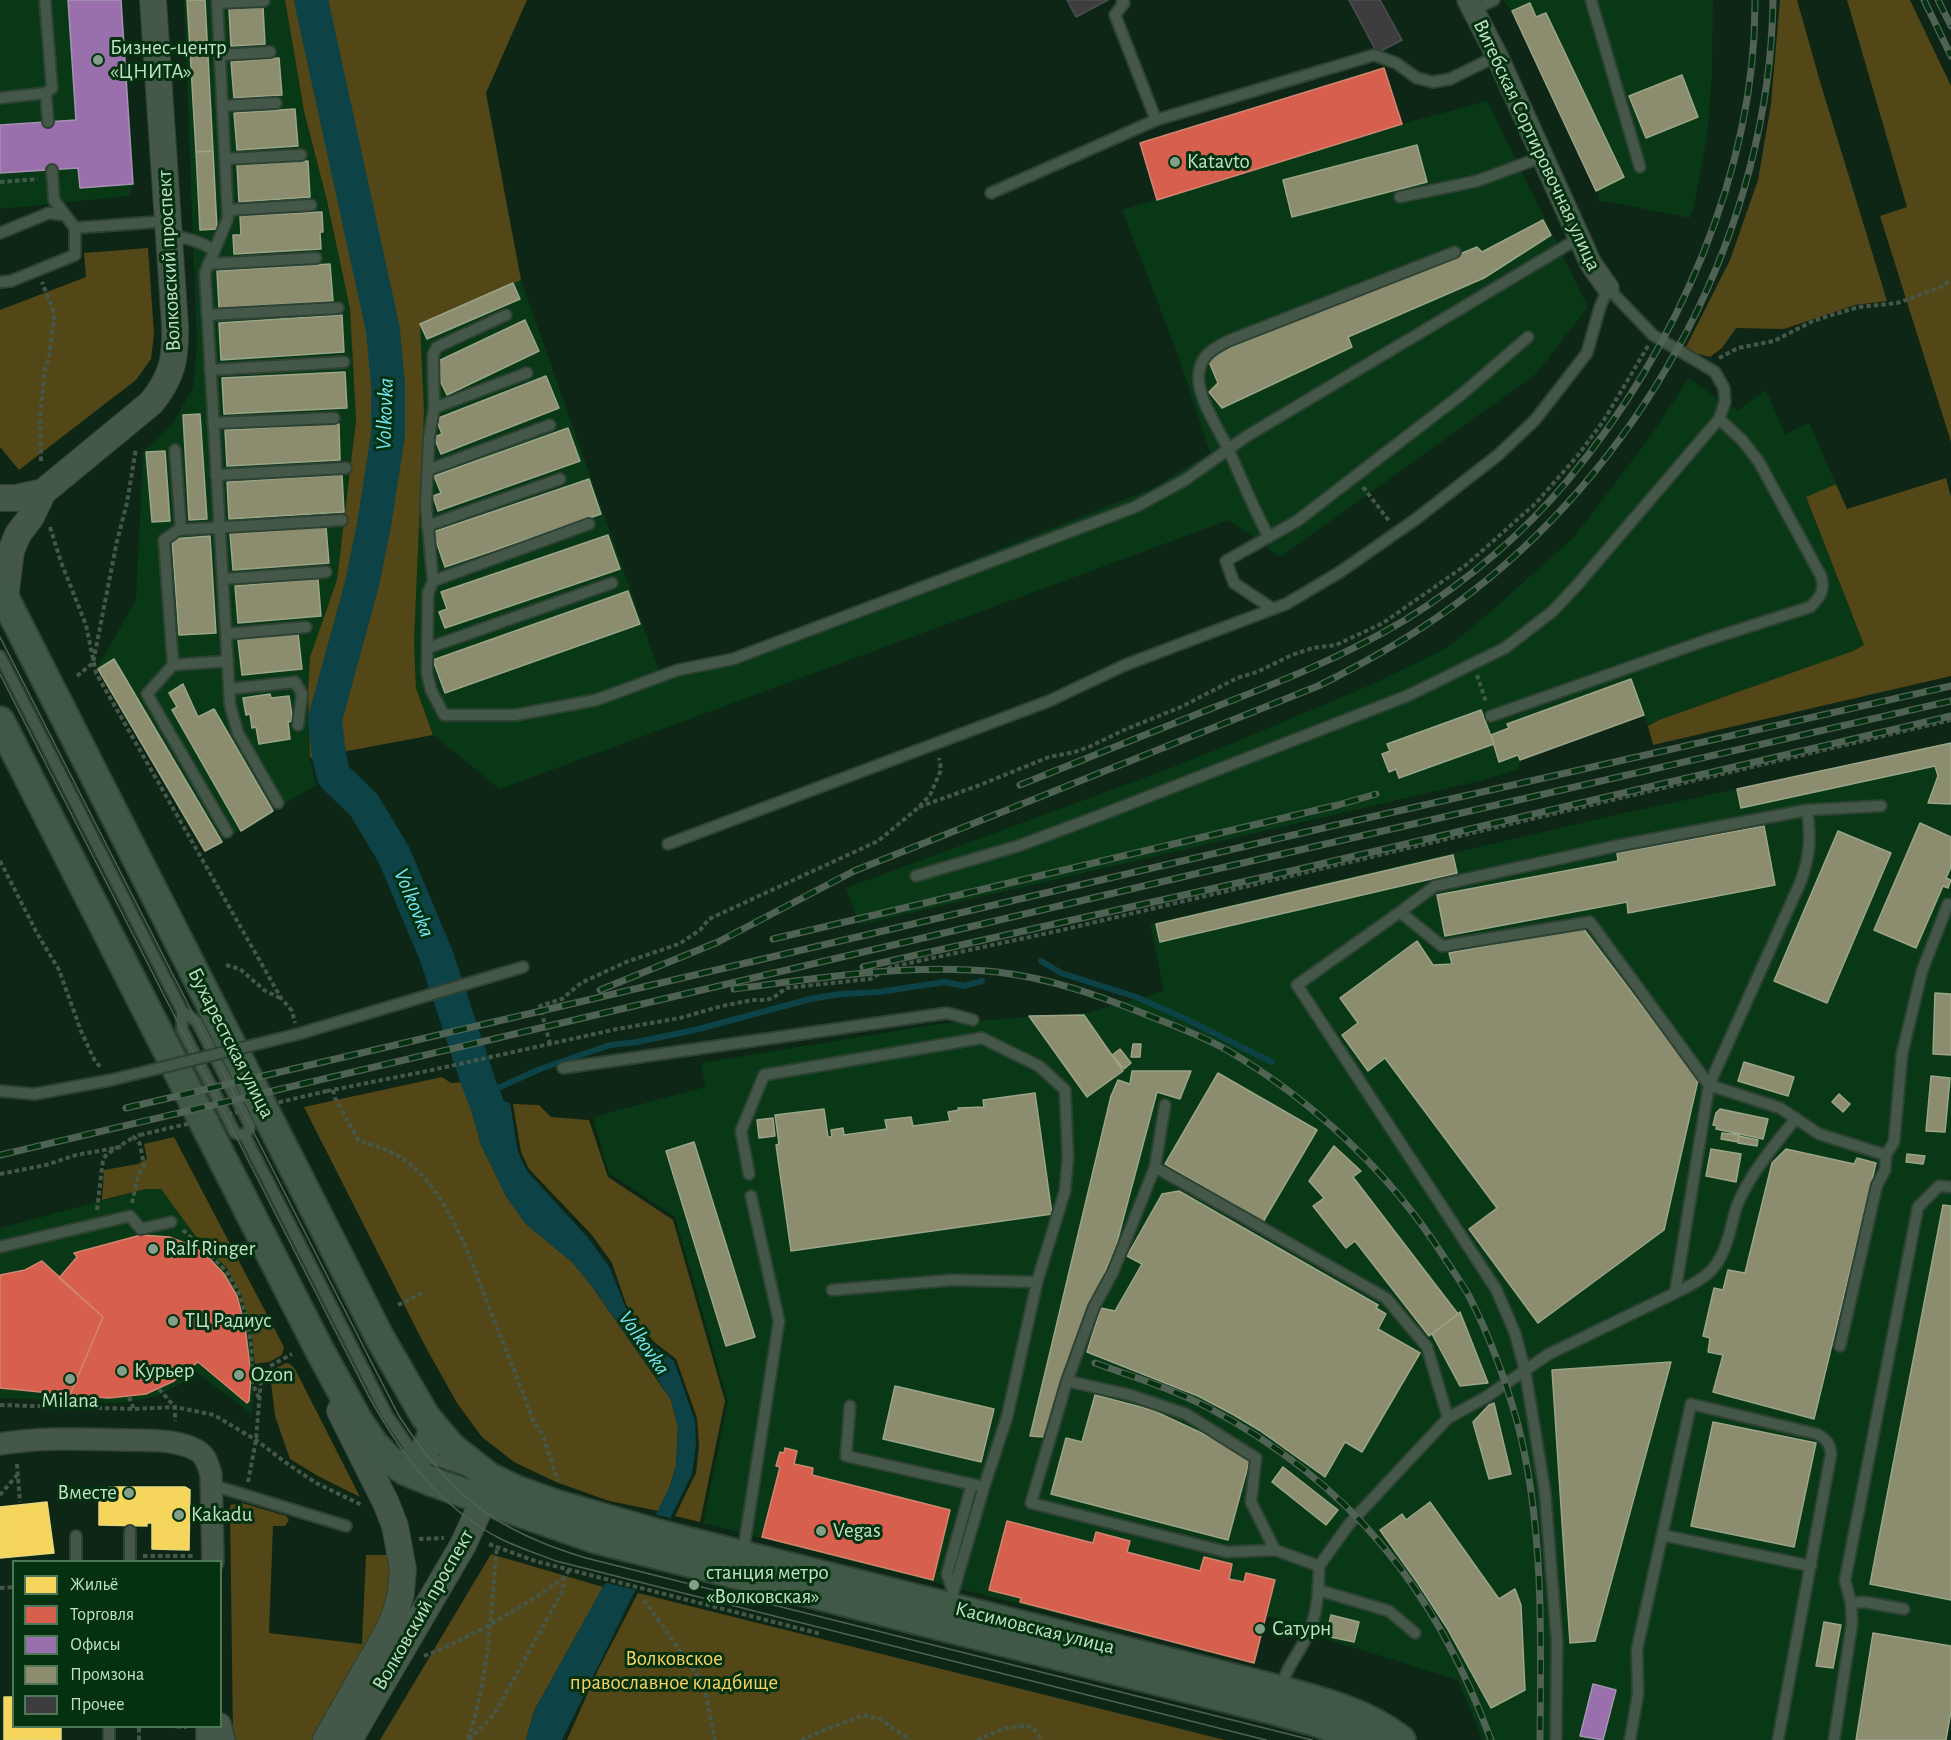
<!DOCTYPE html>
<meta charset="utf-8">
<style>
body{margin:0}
#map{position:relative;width:1951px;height:1740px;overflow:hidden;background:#0e2615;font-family:"Alegreya Sans",sans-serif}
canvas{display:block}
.legend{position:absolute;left:12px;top:1560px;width:210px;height:168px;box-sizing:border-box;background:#043110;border:2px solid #507759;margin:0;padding:8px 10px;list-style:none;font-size:18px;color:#c3e0c6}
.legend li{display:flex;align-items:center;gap:12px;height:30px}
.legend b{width:30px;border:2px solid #507759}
</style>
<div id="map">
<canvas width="1951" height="1740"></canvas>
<ul class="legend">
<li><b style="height:16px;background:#f6d55c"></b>Жильё</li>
<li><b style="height:16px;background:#d6604d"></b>Торговля</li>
<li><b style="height:16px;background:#9970ab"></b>Офисы</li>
<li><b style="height:16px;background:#8c8c6e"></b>Промзона</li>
<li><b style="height:16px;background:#3d3c3f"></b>Прочее</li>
</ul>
</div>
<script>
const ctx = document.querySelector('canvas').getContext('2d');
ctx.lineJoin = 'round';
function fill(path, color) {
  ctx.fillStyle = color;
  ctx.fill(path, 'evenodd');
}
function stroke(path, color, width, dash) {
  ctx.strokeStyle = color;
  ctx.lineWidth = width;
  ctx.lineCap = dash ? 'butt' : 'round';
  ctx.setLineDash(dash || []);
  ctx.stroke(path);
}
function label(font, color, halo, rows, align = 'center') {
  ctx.font = font + ' "Alegreya Sans",sans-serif';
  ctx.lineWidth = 6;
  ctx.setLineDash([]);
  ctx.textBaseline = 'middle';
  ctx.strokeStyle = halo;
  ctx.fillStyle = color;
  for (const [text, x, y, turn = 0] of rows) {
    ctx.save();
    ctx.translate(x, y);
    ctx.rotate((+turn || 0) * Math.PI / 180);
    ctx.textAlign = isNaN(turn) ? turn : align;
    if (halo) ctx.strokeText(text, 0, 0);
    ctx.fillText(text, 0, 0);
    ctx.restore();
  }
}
fill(new Path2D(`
 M0,0H121L133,184L129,196L0,209Z
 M184,0H285L304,111L327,201L350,309L356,420L337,580L310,657L308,692L310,758L316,785L205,851L97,668L136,600L143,452L174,421L193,388L197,347Z
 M1503,0H1713L1712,74L1707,138L1694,206L1690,218L1610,202H1599L1598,192L1512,11Z
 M1487,101L1588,307L1536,374L1280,557L1229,520L500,789L433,735L416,688L414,642L424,410L420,324L521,280L663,682L1151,489L1210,453L1178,355L1122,210L1402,124Z
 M1689,378L1718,399L1738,410L1766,390L1785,434L1809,423L1836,484L1806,498L1864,645L1853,651L1659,720L1648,726L1643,715L1521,760L1517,770L1484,780L859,925L846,888L1168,769L1238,741L1375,683L1445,649L1479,622L1574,537L1650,437Z
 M1951,743V1711L1946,1740H1483L1458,1680L1316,1636L1318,1628L1266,1616L1254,1664L703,1523L728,1402L675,1217L609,1173L593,1118L604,1114L705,1087L701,1063L944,1023L1087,1013L1164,991L1150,924L1620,814Z
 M146,1189H161L197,1238L226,1267L241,1294L251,1327L255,1364L252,1414L196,1372L180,1384L154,1397L122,1403L0,1398V1228Z`), '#083816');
fill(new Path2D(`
 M285,0H527L486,93L521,280L420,324L424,410L414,642L416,688L433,735L310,758L308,692L310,657L337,580L356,420L350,309L327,201L304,111Z
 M1780,0H1797L1821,85L1887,301L1855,305L1784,329L1736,328L1722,348L1710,357L1695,353L1686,347L1730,260L1758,180L1771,104Z
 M1847,0H1910L1951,86V442L1880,216L1907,207Z
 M148,248L154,334L151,359L136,380L19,470L0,447V310L86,277L84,253Z
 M1946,478L1951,497V676L1653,745L1648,726L1659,720L1853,651L1864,645L1806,497L1836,484L1847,509Z
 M442,1077L451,1083L470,1082L472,1112L481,1145L507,1198L526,1224L572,1262L591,1285L671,1400L678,1427L676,1466L670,1486L658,1511L609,1501L556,1482L514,1462L482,1437L457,1403L424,1344L304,1107Z
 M513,1104L539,1105L551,1117L589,1120L608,1177L673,1220L725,1401L700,1522L675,1516L696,1473L699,1446L697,1418L676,1359L654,1342L638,1322L626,1304L612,1263L592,1235L529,1169L521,1152Z
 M174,1137L284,1347L282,1355L269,1362L255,1364L251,1327L241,1294L226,1267L197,1238L161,1189H146L102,1200L104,1170L138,1164L147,1159L144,1144Z
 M286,1363L290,1364L295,1369L360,1497L318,1476L290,1459L275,1416L271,1382L274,1369Z
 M242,1503L286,1516L289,1520L285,1526H273L269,1633L362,1644L366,1555H390L393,1558L389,1606L318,1740H235L233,1737L230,1505Z
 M491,1554L603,1587L534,1711L526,1740H380Z
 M638,1593L1225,1740H567L598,1670Z`), '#534617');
fill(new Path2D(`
 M485,1079L496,1098L510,1103L518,1152L527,1171L589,1239L610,1268L625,1306L637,1326L653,1345L674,1361L695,1421L696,1445L692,1474L562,1740H526L534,1711L603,1587L658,1511L670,1486L676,1466L678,1427L671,1400L660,1383L591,1285L572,1262L526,1224L507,1198L481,1145L472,1112L470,1082Z`), '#0d4247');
fill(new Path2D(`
 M653,1514L670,1518L636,1590L603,1582Z`), '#0e2615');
const homes = new Path2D(`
 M99,1487H185L190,1490L189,1550L152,1549V1523H147V1526L99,1525Z
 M47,1502L54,1553L0,1558V1507Z
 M4,1697H14V1726H61V1740H4Z`);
fill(homes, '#f6d55c');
stroke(homes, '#e7d87c', 1.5);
const shops = new Path2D(`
 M1384,68L1402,124L1157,200L1140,143Z
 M141,1235L169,1237L193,1246L210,1259L224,1274L237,1296L245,1326L251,1375L249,1401L247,1403L198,1362L174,1381L146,1394L109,1398L70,1395L103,1317L59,1278L77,1257L74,1253Z
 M42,1261L103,1317L70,1395L0,1388V1275L25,1270Z
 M785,1448L797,1451L794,1464L813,1468L812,1475L950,1510L933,1580L762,1537L780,1467L776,1466L780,1452L784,1453Z
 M1007,1521L1093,1543L1096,1532L1130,1541L1127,1552L1200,1571L1204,1557L1232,1564L1229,1579L1244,1582L1246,1573L1275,1580L1254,1663L1020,1602L1021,1598L989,1590Z`);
fill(shops, '#d6604d');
stroke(shops, '#d08671', 1.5);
const offices = new Path2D(`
 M68,0H121L133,184L80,188L78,168L0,173V125L76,120Z
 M1593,1684L1616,1690L1603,1740L1580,1736Z`);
fill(offices, '#9970ab');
stroke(offices, '#a692b3', 1.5);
const industry = new Path2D(`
 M187,0H205L213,151L196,152Z
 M1530,3L1536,17L1546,13L1624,177L1596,191L1512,11Z
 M263,7L265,44L231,46L229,9Z
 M279,58L282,95L234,98L231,62Z
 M1682,75L1698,117L1646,138L1629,96Z
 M295,109L298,146L237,150L234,113Z
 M1417,145L1427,182L1292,217L1283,180Z
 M213,151L217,229L200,230L196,152Z
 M308,161L310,197L239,202L237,165Z
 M322,212L323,232H320L321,249L234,254L233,235H241L240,216Z
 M1543,220L1551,235L1484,278L1348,337L1352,347L1222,408L1209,392L1218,383L1207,357L1477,247L1482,252Z
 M330,264L333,301L219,308L217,271Z
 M513,283L520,299L427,339L420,324Z
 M342,315L344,352L221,360L219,323Z
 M525,320L539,351L447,395L432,364Z
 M345,372L347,408L224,414L222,378Z
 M546,376L559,408L441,454L434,437L442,434L436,419Z
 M200,414L207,519L189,520L183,415Z
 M339,424L340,460L227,466L225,430Z
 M568,428L580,461L438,511L433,496L441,493L434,476Z
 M165,451L170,521L152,522L146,452Z
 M342,475L344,512L229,519L227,482Z
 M589,479L601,514L445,567L433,532Z
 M326,527L329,563L233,570L230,534Z
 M608,535L620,569L445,628L439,612L447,609L441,592Z
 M210,536L216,633L179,635L172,539Z
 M318,579L321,616L238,623L235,586Z
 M628,591L640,624L445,693L433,660Z
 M298,633L302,669L242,675L238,640Z
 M114,659L222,842L205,851L98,669Z
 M1631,679L1644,715L1520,760L1518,755L1499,762L1491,735L1509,728L1507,724Z
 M183,684L198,717L214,709L273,811L241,831L172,710L177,707L169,693Z
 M270,694L271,698L289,696L293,721L288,722L290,739L259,744L256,727L252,728L250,714L246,715L243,698Z
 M1481,710L1494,744L1399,778L1396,769L1389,772L1382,754L1390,751L1387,744Z
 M1951,743V804L1928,803L1938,776L1935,766L1741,808L1737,789Z
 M1920,823L1951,837V867L1946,878L1951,880L1948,888L1943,886L1916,948L1874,930Z
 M1764,826L1775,885L1628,913L1627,902L1445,936L1437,895L1618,861L1617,853Z
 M1838,831L1891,853L1827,1003L1774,981Z
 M1453,855L1457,873L1160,942L1156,924Z
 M1583,928L1698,1080L1664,1230L1538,1323L1469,1229L1497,1208L1385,1058L1368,1071L1342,1035L1358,1023L1340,998L1417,941L1433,965L1452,964L1449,953Z
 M1935,993L1951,994V1055L1933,1054Z
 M1084,1015L1123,1071L1087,1097L1029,1016Z
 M1133,1044H1141L1140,1057H1131Z
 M1120,1049L1131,1063L1124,1069L1112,1055Z
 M1744,1062L1794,1077L1788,1096L1738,1081Z
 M1132,1071H1191L1180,1099L1157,1092L1116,1246L1067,1361L1044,1437L1030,1436L1111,1096L1118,1080L1130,1084Z
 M1218,1073L1317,1130L1263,1222L1165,1164Z
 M1931,1076L1950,1078L1945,1132L1926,1131Z
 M1035,1093L1052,1214L791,1251L776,1145L779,1144L775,1115L824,1109L828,1137H832L831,1130L843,1128L844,1135L887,1129L885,1120L911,1117L913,1126L950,1121L948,1112L959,1110L958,1108L984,1107L983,1100Z
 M1839,1094L1850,1104L1843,1112L1832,1102Z
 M1720,1109L1768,1119L1763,1139L1716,1129L1717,1126L1713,1125L1716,1113Z
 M773,1118L775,1136L759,1138L757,1120Z
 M1722,1133L1739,1135L1738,1142L1721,1139Z
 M1739,1136L1758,1140L1757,1146L1738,1143Z
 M694,1142L755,1337L726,1346L666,1151Z
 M1334,1146L1361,1171L1353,1177L1458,1314L1429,1336L1355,1241L1346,1248L1313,1206L1324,1198L1309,1181Z
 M1711,1149L1741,1154L1736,1182L1706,1176Z
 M1786,1149L1854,1164L1857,1158L1876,1163L1814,1419L1713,1392L1723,1355L1708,1352L1710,1338L1703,1336L1714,1288L1723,1290L1728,1270L1745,1273L1772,1163Z
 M1907,1154L1925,1156L1923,1164L1906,1162Z
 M1179,1191L1378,1305L1376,1308L1386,1314L1378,1329L1420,1353L1362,1452L1345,1442L1325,1477L1259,1430L1234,1415L1198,1396L1087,1352L1101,1308L1115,1311L1142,1264L1127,1256L1162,1194Z
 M1943,1205L1951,1206V1600L1870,1584Z
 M1460,1312L1488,1383L1460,1386L1432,1334Z
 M1671,1362L1595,1641L1570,1643L1552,1370Z
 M895,1386L994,1409L981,1462L883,1439Z
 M1095,1395L1152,1410L1223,1443L1249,1462L1228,1540L1051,1494L1066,1438L1082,1442Z
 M1494,1403L1511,1474L1489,1479L1473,1422L1489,1405Z
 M1713,1422L1816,1443L1794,1547L1691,1526Z
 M1283,1467L1338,1510L1326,1525L1272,1482Z
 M1430,1502L1499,1599L1515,1589L1521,1605L1525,1690L1491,1708L1447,1628L1417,1582L1380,1530L1402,1514L1406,1520Z
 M1331,1615L1359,1622L1354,1642L1326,1636Z
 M1824,1622L1841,1625L1833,1668L1816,1666Z
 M1873,1633L1951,1646V1711L1946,1740H1856Z`);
fill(industry, '#8c8c6e');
stroke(industry, '#9ca588', 1.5);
stroke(new Path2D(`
 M1041,961L1061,973L1136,997L1184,1018L1272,1062
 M487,1093L540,1069L610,1045L637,1042L699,1029L810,999L841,994L879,992L945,982L964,986L982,981`), '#0d4247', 6);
stroke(new Path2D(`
 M311,0L383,330L388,384V435L374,525L362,584L325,719L329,756L334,776L364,805L394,855L436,955L479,1084L495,1124`), '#0d4247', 34);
const building = new Path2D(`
 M1067,0H1108L1076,17Z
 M1349,0H1380L1402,40L1377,53Z`);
fill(building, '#3d3c3f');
stroke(building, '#4d4e50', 1.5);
const service = new Path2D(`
 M217,0L228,218L205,273L230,705L238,733L278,803
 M1122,0L1124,3L1115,15L1156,120
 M1591,0L1640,167
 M217,3L264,1
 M1473,10L1494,0
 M220,55L270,52
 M46,93L48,122
 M0,98L46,93L52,88L45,0
 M222,106L276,103
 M225,159L301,155
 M991,193L1156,120L1374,55L1396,63L1417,78L1433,82L1450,79L1497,56
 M1400,197L1477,181L1542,157
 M228,210L311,205
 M75,228L168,221
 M0,233L49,213L64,215
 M169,237C187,237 198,241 214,250
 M208,264L316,258
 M0,282L11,281L75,255V228L54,200L52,170
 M207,315L338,308
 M506,315L437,347L433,355L434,408L429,437L426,506L433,581L428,593L427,673L431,690L444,715H515L596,700L678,670L733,659L1135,507L1185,480L1247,436L1579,238
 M210,370L344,362
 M434,408L527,373
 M213,423L334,418
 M175,450L181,530
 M428,470L550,425
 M216,475L346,468
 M427,526L560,479
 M1269,537C1253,508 1242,479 1228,449C1219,429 1195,395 1199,372C1202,354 1213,349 1228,341L1455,252
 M223,579L326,572
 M433,581L589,524
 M1273,609L1234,583L1226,561L1297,521L1462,394L1528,337
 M226,634L306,627
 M428,648L612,583
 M0,656L182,1011V1029L235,1133L245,1136L387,1415L416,1457
 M173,665L164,540L178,530L342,520
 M229,689L295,682L302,694L298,725
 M1491,716L1710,639L1810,607C1821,597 1825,590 1821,576L1759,462L1742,440L1719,419
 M227,832L147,694L173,665L228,661
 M668,844L1049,701L1125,665L1286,604L1340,572L1416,519L1498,455L1535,420L1587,353L1600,307L1608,288L1653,335L1715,372L1724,388L1725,402L1719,419L1579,583L1553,611L1505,648L1407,696L1101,815L1021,845L916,876
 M1400,912L1435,886L1616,846L1807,810L1881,806
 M182,1011L197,1022L250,1126L245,1136
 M298,1034L523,967
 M563,1068L947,1013L973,1020
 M0,1091L35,1094L111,1080
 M1155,1167L1386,1298L1427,1347L1448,1418L1350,1523L1319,1566
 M749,1174L741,1131L764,1075L982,1038L1039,1066L1065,1090L1068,1158L1065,1191L1037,1282L1007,1417L984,1487L949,1606
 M0,1247L130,1216L141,1229L171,1222
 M832,1290L952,1280L1037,1282
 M1675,1293C1707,1277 1719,1271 1729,1235C1732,1225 1734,1213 1738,1203C1752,1171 1774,1146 1796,1118
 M1840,1346L1877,1185L1885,1170L1886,1155
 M1067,1381L1094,1307L1113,1272L1155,1167L1165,1105
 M850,1406L846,1456L984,1487
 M1448,1418L1486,1397L1549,1354L1675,1293L1709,1085L1801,881C1810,855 1811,838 1807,810
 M423,1456L463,1469
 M212,1485L346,1526
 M1662,1535L1811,1566
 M76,1536V1562
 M1275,1550L1227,1552L1031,1503L1067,1381L1130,1395L1186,1414L1256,1458L1251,1502L1275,1550L1319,1566C1319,1586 1318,1608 1311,1627C1303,1649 1286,1666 1280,1690
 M743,1553L779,1321L751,1196
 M130,1562V1531
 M1318,1590L1389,1611L1415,1633
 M953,1591L947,1574L972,1484
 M1851,1603L1864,1602L1904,1609
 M109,1740V1726
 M1556,1740L1557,1641L1545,1492L1525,1370L1515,1333L1496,1289L1297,985L1400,912L1442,946L1590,922L1709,1085L1780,1108L1819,1134L1886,1155L1894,1142L1902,1054L1922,971L1948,904
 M1630,1740L1638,1694L1637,1649L1691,1404L1817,1434C1826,1439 1830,1443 1831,1454L1778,1740
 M1834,1740L1852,1624L1851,1603L1845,1580L1918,1207L1939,1186L1951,1187`);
const minor = new Path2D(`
 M1468,0L1497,56L1591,264L1608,288
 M0,1444C43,1437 86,1439 130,1440C152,1441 178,1439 198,1451C206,1456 208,1465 211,1474L213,1562
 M220,1724L224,1740
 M207,1726V1740`);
const tertiary = new Path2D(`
 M0,498H16L43,492
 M5,599L11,551L18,534L31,517L43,492L151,403C172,378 176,358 175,326L153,0
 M326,1740L388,1631L396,1612L401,1593L403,1569L395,1526L386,1503L340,1411
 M349,1740L463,1545L484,1499L488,1479`);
const secondary = new Path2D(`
 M0,589L380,1338L425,1416L451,1447L489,1477L516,1490L555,1504L662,1535L1280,1690C1323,1702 1365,1712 1401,1740
 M0,721L320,1351L357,1419L373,1443L389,1460L406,1471L433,1482L596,1539L1274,1710L1317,1722L1362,1740
 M399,1466C420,1460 431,1448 433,1426`);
stroke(service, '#2d4232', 14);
stroke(minor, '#2d4232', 24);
stroke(tertiary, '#2d4232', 28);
stroke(secondary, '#2d4232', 32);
stroke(new Path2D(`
 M0,182L38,179
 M1719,358L1738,348L1774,341L1813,321L1835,314L1859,307L1897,303L1915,297L1943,286L1951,279
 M41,461L40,418L45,368L49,358L54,318L53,310L42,282
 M1363,487L1390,522
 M50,527L61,562L86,625L96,673L281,998L292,1011L295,1023
 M1477,675L1486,702
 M77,676L93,663L117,541L127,503L136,448
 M919,807L980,785L1049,757L1075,752L1091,746L1124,730L1181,707L1237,678L1257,672L1292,655L1313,648L1336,645L1383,623L1466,565L1536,503L1579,454L1604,420L1648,346
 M0,861L38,935L59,970L81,1031L94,1059L101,1068
 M226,965L240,969L264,990L280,998
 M550,1044L540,1006L562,999L581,983L626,962L679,944L700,930L709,919L878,841L919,807L930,795L941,770L939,758
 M333,1090L335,1098L359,1141C375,1146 391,1150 405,1160C453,1196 474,1270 495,1323C508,1355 521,1386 532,1418L543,1436L558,1481
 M327,1091L432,1070L617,1029L680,1018L722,1006L752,1000H766L773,998L786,988L870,979L891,967L1062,930L1951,720
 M0,1174L46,1165L76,1155L121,1147
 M132,1203L138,1176L144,1166L140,1144L134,1137L140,1135
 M97,1210L103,1160L107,1154L134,1137
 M183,1230C196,1243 211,1255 223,1268C241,1289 248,1319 251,1345C253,1363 249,1384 260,1399
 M398,1305L422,1293
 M159,1389L175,1407V1421
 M129,1397L134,1409
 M0,1405L134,1409L175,1407L214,1415L256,1440L285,1462L316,1483L362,1505
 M17,1464L20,1502
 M248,1482L256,1440L261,1379L270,1366L292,1354
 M0,1495L17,1475
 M419,1539L444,1538
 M489,1544L535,1561L821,1634
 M143,1556H193
 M0,1588L14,1587
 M644,1600L704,1685L715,1740
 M424,1656C470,1638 523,1607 564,1578
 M169,1726L187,1727
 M468,1739C489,1677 491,1610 497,1546
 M139,1740V1726
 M469,1740L495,1713L563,1590L564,1578L569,1570
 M801,1740L863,1715L880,1719L910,1740
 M977,1740C998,1731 1010,1724 1033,1727L1042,1740`), '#455749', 4, [4.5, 3]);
stroke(service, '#445748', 10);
stroke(minor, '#445748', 21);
stroke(tertiary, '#445748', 26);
stroke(secondary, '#405946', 28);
stroke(new Path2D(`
 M0,637L399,1416C451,1496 495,1531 586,1558L1312,1740
 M0,674L368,1395C400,1453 440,1508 501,1539C519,1548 538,1554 556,1561L1266,1740`), '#506254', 1.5);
const rail = new Path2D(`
 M1924,0L1951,56
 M1938,0L1951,26
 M1020,785C1084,759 1150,733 1215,707C1280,682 1345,656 1405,620C1466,582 1522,535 1568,480C1676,350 1756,171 1755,0
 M773,939L1338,805L1376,794
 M863,967L1291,871L1951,716
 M734,989C820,978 910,963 997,972C1048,978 1095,994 1142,1013C1170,1024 1201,1035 1227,1050C1314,1101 1390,1173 1444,1257C1452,1270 1462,1283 1469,1296C1490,1337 1506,1381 1518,1425C1544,1527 1541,1636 1540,1740
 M600,990L718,942L854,871L1318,686C1373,659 1425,629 1473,591C1650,453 1770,226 1773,0
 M126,1108L1336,825L1951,686
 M0,1155L1199,873L1951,701
 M1095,1363C1134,1377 1173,1389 1209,1408C1352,1484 1436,1590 1491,1740`);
stroke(rail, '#506254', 7);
stroke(rail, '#043110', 4.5, [14]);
const serviceBridge = new Path2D(`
 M111,1080L298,1034`);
stroke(serviceBridge, '#2d4232', 14, []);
stroke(new Path2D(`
 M140,1135L327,1091`), '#455749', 4, [4.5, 3]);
stroke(serviceBridge, '#445748', 10);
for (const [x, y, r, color] of [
 [98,60,6,"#849f88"],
 [1175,162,6,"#849f88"],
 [153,1249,6,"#849f88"],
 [173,1321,6,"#849f88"],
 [122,1371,6,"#849f88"],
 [239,1375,6,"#849f88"],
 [70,1379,6,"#849f88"],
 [129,1493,6,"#849f88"],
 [179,1515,6,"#849f88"],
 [821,1531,6,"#849f88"],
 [694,1585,6,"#849f88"],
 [1260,1629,6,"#849f88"]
]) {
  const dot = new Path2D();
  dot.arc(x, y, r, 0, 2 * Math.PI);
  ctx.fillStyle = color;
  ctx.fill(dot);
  stroke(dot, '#043110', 2);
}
label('21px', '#c3e0c6', '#043110', [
 ["Бизнес-центр",110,48],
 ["«ЦНИТА»",110,72],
 ["Katavto",1187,162],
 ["Ralf Ringer",165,1249],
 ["ТЦ Радиус",185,1321],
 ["Курьер",134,1371],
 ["Ozon",251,1375],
 ["Milana",70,1401,"center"],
 ["Вместе",117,1493,"right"],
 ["Kakadu",191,1515],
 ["Vegas",833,1531],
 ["станция метро",706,1573],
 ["«Волковская»",706,1597],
 ["Сатурн",1272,1629]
], 'left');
label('21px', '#c3e0c6', '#043110', [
 ["Витебская Сортировочная улица",1537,145,65],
 ["Волковский проспект",169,261,-93],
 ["Бухарестская улица",231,1043,63],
 ["Волковский проспект",423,1610,-60],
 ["Касимовская улица",1035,1628,14]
]);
label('21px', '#fcd164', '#043110', [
 ["Волковское",674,1659],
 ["православное кладбище",674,1683]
]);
label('italic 22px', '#78e4f4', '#043110', [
 ["Volkovka",385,414,-88],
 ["Volkovka",414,903,67],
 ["Volkovka",644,1343,55]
]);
</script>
